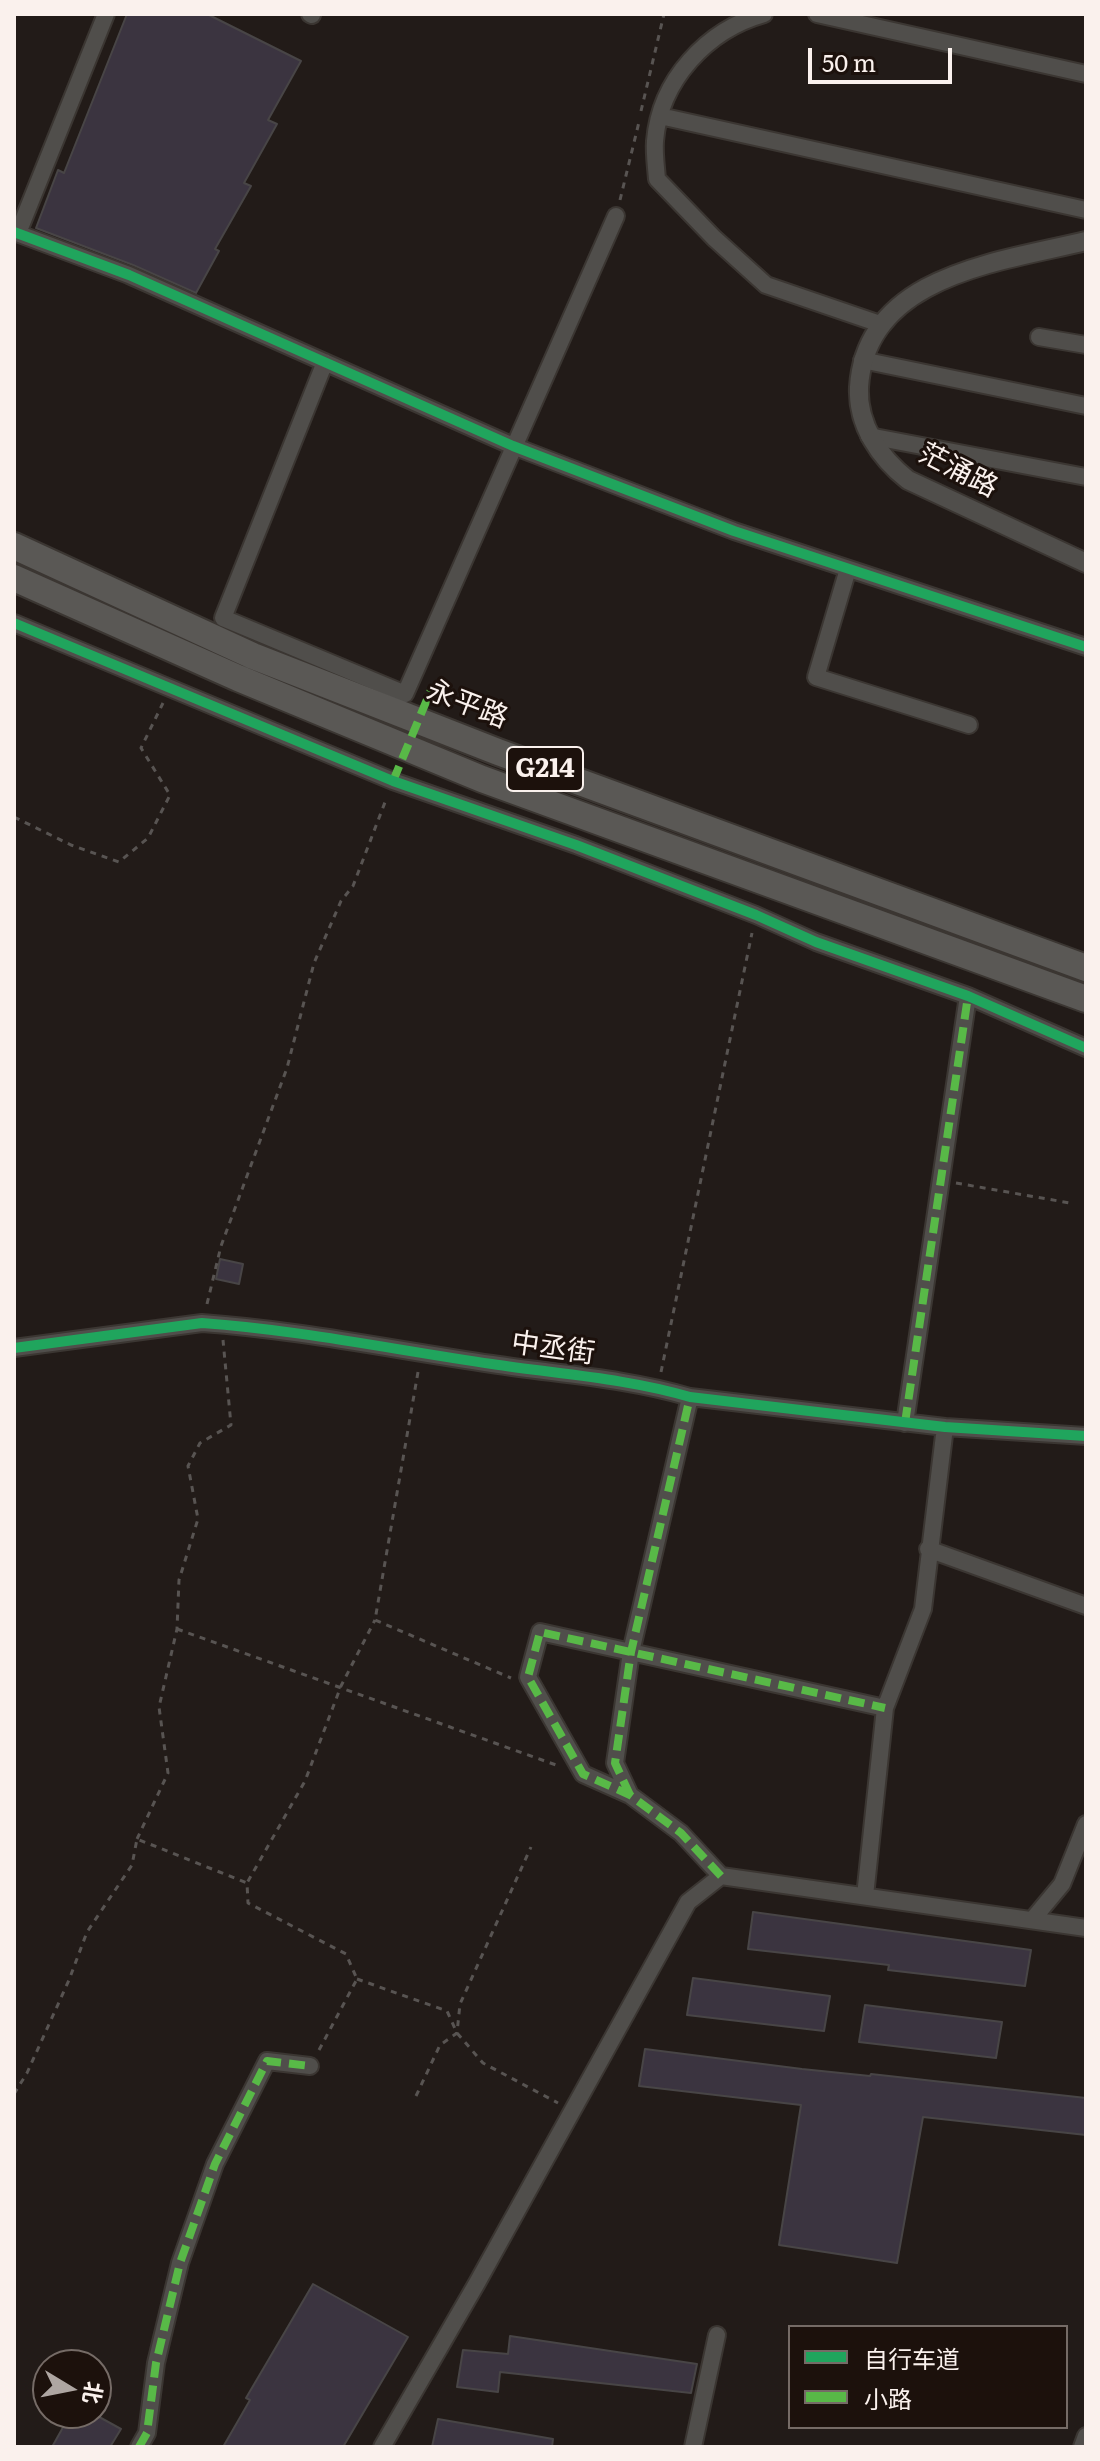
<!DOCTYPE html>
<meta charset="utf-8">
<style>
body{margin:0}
#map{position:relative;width:1100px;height:2461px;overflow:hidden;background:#221b18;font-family:Literata,"Noto Sans SC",serif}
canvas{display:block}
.frame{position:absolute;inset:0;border:16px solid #faf1ed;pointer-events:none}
.legend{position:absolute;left:788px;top:2325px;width:280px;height:104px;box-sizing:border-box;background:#1c110c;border:2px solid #756b66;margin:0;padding:10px 14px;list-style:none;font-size:24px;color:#faf1ed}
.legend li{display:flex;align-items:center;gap:16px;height:40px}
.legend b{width:40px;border:2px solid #756b66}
.north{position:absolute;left:32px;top:2349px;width:80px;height:80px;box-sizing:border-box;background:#1c110c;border:2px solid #756b66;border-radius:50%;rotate:100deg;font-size:22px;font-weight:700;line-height:32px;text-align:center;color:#faf1ed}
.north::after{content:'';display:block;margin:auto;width:28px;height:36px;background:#aea6a2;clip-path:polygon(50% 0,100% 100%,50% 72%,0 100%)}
.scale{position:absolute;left:808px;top:48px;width:144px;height:36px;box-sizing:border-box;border:4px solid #faf1ed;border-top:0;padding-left:10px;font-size:24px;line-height:28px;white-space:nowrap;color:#faf1ed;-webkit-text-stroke:6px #1c110c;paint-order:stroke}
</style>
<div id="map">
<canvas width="1100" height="2461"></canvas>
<div class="frame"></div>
<ul class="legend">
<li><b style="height:10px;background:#20a55d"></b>自行车道</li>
<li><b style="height:10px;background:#58b947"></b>小路</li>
</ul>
<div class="north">北</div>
<div class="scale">50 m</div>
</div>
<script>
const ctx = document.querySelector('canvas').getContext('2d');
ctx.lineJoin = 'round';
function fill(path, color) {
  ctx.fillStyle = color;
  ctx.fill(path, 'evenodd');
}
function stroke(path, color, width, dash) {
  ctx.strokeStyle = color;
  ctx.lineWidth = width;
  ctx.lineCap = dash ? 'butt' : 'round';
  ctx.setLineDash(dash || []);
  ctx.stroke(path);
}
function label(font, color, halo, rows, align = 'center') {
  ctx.font = font + ' Literata,"Noto Sans SC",serif';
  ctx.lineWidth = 6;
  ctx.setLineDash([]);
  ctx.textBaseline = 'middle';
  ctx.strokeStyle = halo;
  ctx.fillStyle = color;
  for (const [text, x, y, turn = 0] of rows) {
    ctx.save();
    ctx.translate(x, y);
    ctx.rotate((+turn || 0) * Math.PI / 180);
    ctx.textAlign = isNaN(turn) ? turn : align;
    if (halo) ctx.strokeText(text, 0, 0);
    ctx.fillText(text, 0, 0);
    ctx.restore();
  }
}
const building = new Path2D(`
 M127,14H207L301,61L268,120L277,124L244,183L251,186L215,249L219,251L196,293L133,265L36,228L58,170L64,173Z
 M220,1259L243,1264L239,1284L216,1279Z
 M753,1912L1031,1950L1025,1986L888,1970L889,1965L748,1949Z
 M693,1978L830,1996L824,2031L687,2015Z
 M865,2005L1002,2022L996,2058L859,2042Z
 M645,2049L802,2069L870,2076L871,2074L1086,2098V2135L923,2117L897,2263L779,2245L801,2105L639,2086Z
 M313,2284L408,2337L343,2447H223L250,2400L246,2398Z
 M510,2336L697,2364L691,2393L500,2372L498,2392L457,2387L463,2350L508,2354Z
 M71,2413H92L121,2429L110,2447H52Z
 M438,2419L553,2439L552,2447H432Z`);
fill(building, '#3b3440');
stroke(building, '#484546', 2);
const minor = new Path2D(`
 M310,14L312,15
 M764,14C707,30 660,80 655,141C654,153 656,166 657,179L714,238L766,285L880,324
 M817,14L1086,74
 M660,116L1086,210
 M14,232L129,275L513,446L734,531L1086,647
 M18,233L106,14
 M1039,337L1086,345
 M862,360L1086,406
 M325,362L223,618L405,694L616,216
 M869,436L1086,477
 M848,569L816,677L969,725
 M14,623L393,781L576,845L756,915L816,942L968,996L1086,1048
 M14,1348L202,1323C300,1330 395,1350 492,1364C557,1374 626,1378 690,1397L945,1427L1086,1436
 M905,1423L968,996
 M928,1549L1086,1606
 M630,1795L615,1763L631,1652L690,1397
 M721,1876L681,1833L630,1795L583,1774L528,1677L540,1632L885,1708
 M865,1896L885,1708L923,1609L945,1427
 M1033,1919L1062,1884L1086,1824
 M139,2447L147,2433L156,2363L180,2263L215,2164L267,2061L310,2066
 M382,2447L477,2283L688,1902L721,1876L1086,1928
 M693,2447L717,2335
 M1082,2447L1086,2436`);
const tertiary = new Path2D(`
 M1086,241C1000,262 866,275 859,387C857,425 880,458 908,480L1086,563`);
const trunk = new Path2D(`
 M14,546L253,656L498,752L1086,968
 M14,578L238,678L482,779L1086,999`);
stroke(minor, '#3b3632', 20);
stroke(tertiary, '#3b3632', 22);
stroke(trunk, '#3b3632', 30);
stroke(new Path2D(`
 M641,111L664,14
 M620,200L639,122
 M14,817L71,845L119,862L148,838L170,795L141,748L163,703
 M14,1084V1085
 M956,1183L1070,1203
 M207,1304L221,1246L287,1068L314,963L341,901L353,886L387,797
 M418,1372L375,1620L511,1678
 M661,1372L752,933
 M177,1629L556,1765
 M137,1839L168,1773L159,1707L177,1629L179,1580L198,1519L188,1466L200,1443L231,1425L223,1340
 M357,1979L447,2011L457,2033L483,2063L558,2103
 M319,2050L357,1979L346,1954L248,1903L247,1883L305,1781L341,1686L375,1620
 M14,2094L27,2073L69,1980L87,1932L132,1865L137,1839L247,1883
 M416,2096L440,2045L457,2033L460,2004L531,1847`), '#585452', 3, [6, 6]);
stroke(minor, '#504e4b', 16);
stroke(tertiary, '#504e4b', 18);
stroke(trunk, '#5a5855', 26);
stroke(new Path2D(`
 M393,781L431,690
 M905,1423L968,996
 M630,1795L615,1763L631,1652L690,1397
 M721,1876L681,1833L630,1795L583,1774L528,1677L540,1632L885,1708
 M139,2447L147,2433L156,2363L180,2263L215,2164L267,2061L310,2066`), '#58b947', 8, [16, 8]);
stroke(new Path2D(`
 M14,232L129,275L513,446L734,531L1086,647
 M14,623L393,781L576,845L756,915L816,942L968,996L1086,1048
 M14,1348L202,1323C300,1330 395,1350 492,1364C557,1374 626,1378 690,1397L945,1427L1086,1436`), '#20a55d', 10);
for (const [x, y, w] of [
 [545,769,76]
]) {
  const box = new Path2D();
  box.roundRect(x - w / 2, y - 22, w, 44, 6);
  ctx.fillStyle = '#1c110c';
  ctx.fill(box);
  stroke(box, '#faf1ed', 2);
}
label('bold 26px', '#faf1ed', null, [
 ["G214",545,769]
]);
label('28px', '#faf1ed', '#1c110c', [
 ["茫涌路",958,471,27],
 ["永平路",467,705,21],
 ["中丞街",553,1349,8]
]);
</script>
